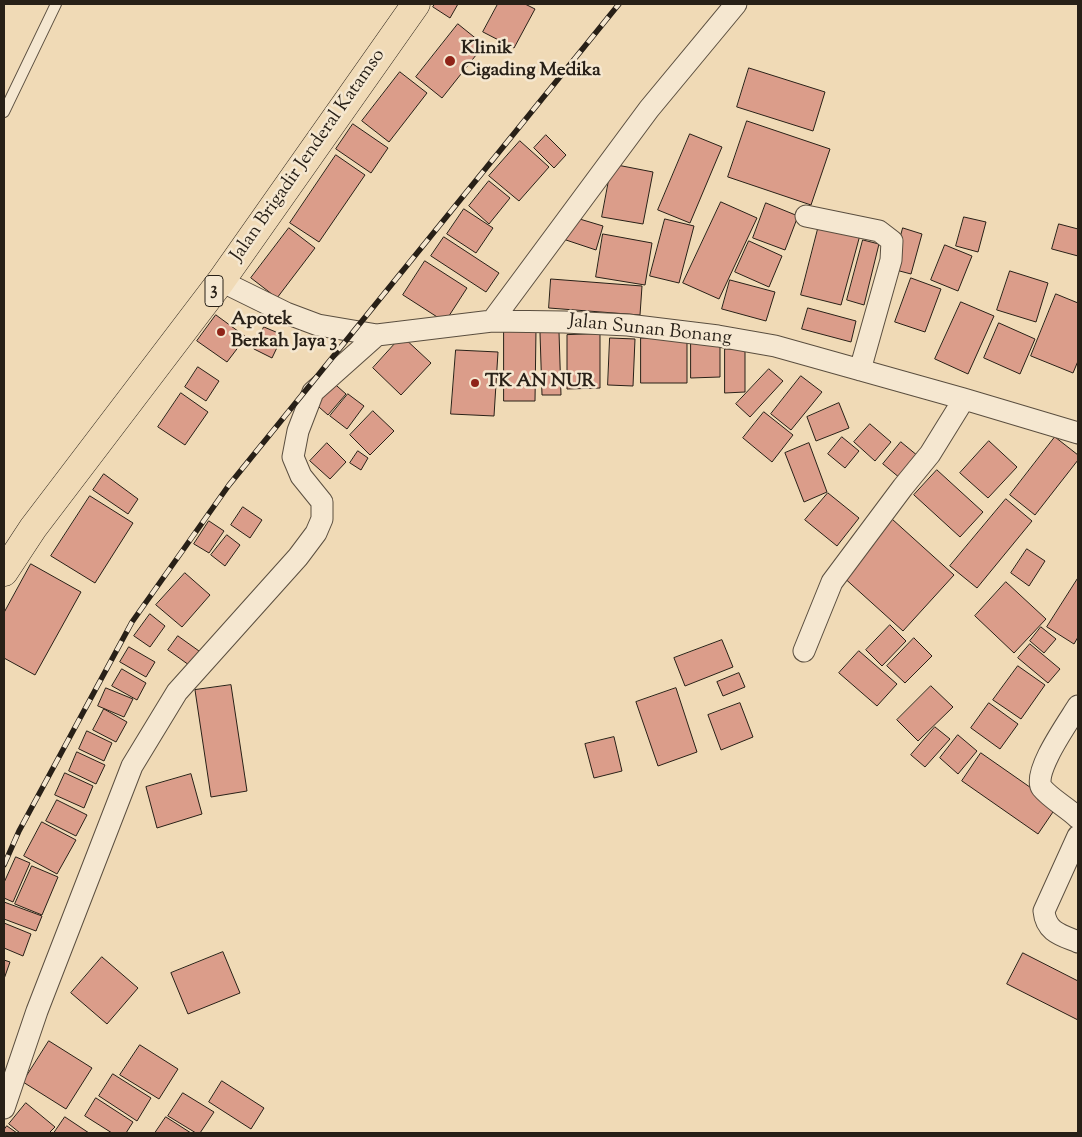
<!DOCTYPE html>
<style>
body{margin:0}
#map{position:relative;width:1082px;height:1137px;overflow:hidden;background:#f0dab6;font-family:"Sorts Mill Goudy",serif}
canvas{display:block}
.frame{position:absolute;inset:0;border:5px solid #282017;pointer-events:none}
</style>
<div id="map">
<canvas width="1082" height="1137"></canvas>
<div class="frame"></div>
</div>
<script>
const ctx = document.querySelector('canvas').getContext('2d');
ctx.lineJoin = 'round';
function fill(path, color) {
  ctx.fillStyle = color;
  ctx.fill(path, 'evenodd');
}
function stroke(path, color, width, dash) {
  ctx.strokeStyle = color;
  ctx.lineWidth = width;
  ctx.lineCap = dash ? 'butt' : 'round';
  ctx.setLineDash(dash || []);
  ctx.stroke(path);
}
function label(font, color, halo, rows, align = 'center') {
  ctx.font = font + ' "Sorts Mill Goudy",serif';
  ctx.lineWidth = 5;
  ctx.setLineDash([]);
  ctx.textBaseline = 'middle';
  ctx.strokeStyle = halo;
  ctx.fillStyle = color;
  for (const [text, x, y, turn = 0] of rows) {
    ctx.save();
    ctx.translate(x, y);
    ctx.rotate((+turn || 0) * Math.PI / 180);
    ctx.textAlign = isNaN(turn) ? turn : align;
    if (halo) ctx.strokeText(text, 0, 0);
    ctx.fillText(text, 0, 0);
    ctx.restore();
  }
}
const building = new Path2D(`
 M435,4H458L450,18L433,7Z
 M498,4H525L535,9L514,48L483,32Z
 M458,24L484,45L442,98L416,77Z
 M749,68L825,92L813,131L737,107Z
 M400,72L427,93L389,142L362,121Z
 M747,121L830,149L811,205L728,177Z
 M353,124L388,148L371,173L336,149Z
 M690,134L722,147L690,223L658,210Z
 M546,135L566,155L554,168L534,148Z
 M520,141L549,167L519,201L489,176Z
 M336,155L365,175L319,242L290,223Z
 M612,164L653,172L643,224L602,217Z
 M489,181L510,198L489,224L469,206Z
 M721,202L757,218L719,299L683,283Z
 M766,203L798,216L785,250L753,238Z
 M464,209L493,228L476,253L447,234Z
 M573,217L603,226L596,250L566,240Z
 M964,217L986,222L978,252L956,246Z
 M665,219L694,226L679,283L650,276Z
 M1059,224L1078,229V256L1052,249Z
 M819,225L860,235L841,305L801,295Z
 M289,228L315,248L277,298L251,278Z
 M903,228L922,234L911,274L892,269Z
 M603,234L652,243L645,285L596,277Z
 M444,237L499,273L486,292L431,256Z
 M863,240L879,244L864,305L847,300Z
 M749,241L782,256L769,287L735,272Z
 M945,245L972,256L958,291L931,280Z
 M425,261L467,288L445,322L403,295Z
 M1010,271L1048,283L1036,322L997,310Z
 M911,278L941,289L925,332L895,322Z
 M551,279L642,286L640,315L549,308Z
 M730,280L775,292L766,321L722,309Z
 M1056,294L1078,303V361L1073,373L1031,356Z
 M961,302L994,316L968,374L935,359Z
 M808,308L856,321L851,342L802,329Z
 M216,315L246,337L227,362L197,341Z
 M999,323L1035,339L1020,374L984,358Z
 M264,327L283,335L272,358L254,349Z
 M504,329H536L535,401H504Z
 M559,332L561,395H542L540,333Z
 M600,334V388L567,389V335Z
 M402,336L431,363L401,395L373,368Z
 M610,338L635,339L633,386L608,385Z
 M641,338H687V383H641Z
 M691,340H720V377L691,378Z
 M725,349H745V392L725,393Z
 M456,350L498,352L494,416L451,414Z
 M198,367L219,381L206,401L185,387Z
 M769,369L783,381L750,417L736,404Z
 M801,376L822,392L791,430L771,414Z
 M329,379L346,394L328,415L311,400Z
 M181,393L208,412L185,445L158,427Z
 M348,394L364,406L347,429L330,416Z
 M839,403L849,428L816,441L807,417Z
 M373,411L394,431L370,455L350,435Z
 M764,412L793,435L772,462L743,438Z
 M870,424L891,442L875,461L854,442Z
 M842,437L859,451L845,468L828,454Z
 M1055,437L1078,455V460L1035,515L1010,495Z
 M989,441L1017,467L988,498L960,473Z
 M901,442L918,456L900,478L883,464Z
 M327,443L346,462L330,479L310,461Z
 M809,443L827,492L804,502L785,453Z
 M358,451L368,458L361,470L350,463Z
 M937,470L983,512L960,537L914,495Z
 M104,474L138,499L128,514L93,490Z
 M828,493L859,518L837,546L805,520Z
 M90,496L133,523L95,583L51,556Z
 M1006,499L1032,521L977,588L950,566Z
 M243,507L262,520L250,538L231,525Z
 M892,519L954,575L903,631L841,575Z
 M209,521L224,531L209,553L194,544Z
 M227,535L240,545L225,566L211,555Z
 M1027,549L1045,561L1029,586L1011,573Z
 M31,564L81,592L35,675L4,658V613Z
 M185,573L210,595L182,627L156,605Z
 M1078,578V637L1074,644L1047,627Z
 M1006,582L1046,619L1014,653L975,616Z
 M150,614L165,626L150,647L134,636Z
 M890,625L906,641L882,666L866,650Z
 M1041,627L1056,639L1044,653L1030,641Z
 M178,636L199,651L189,665L168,650Z
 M914,638L932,656L905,683L887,666Z
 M722,640L733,667L685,686L674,658Z
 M1030,644L1060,669L1048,683L1018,658Z
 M129,647L155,662L146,677L120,662Z
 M859,651L897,684L877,706L839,673Z
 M1018,666L1045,685L1021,719L993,700Z
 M122,669L146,683L137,700L112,686Z
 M739,673L745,687L723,696L717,682Z
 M231,685L247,791L211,797L195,690Z
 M931,686L953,707L918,741L897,720Z
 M106,688L133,699L124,717L98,706Z
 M676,688L697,752L658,766L636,702Z
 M740,703L753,737L721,750L708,715Z
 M989,703L1018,724L1000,749L971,728Z
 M104,709L127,722L116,742L93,730Z
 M935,727L950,739L925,767L911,755Z
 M87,731L112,743L104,761L79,749Z
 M958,735L977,751L958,774L940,758Z
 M614,737L622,771L594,778L585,744Z
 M77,752L105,765L96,784L69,771Z
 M981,753L1057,806L1038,834L962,781Z
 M65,773L93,786L84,808L55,795Z
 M191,774L202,814L157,828L146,787Z
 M57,800L87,815L76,836L46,821Z
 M42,822L76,840L57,874L24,856Z
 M16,857L30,863L13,902L4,898V883Z
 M32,866L58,877L42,915L15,904Z
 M4,902L42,916L36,931L4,919Z
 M4,923L31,934L23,956L4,948Z
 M223,952L240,993L188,1014L171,973Z
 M1023,953L1078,981V1020L1007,984Z
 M102,957L138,988L107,1024L71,993Z
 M4,960L10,962L4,979Z
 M49,1041L92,1068L66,1109L23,1082Z
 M140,1045L178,1069L159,1099L120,1075Z
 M113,1074L151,1098L137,1121L99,1096Z
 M222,1081L264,1108L251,1129L209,1102Z
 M183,1093L214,1112L200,1133H196L168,1116Z
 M96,1098L133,1122L126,1133H112L85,1116Z
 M26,1103L55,1127L49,1133H20L9,1124Z
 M65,1117L89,1133H54Z
 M166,1117L191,1133H155Z
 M7,1126L17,1133H4V1130Z`);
fill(building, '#db9d8a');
stroke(building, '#282017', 1);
const lane = new Path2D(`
 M4,112L56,4`);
const street = new Path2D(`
 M806,216L879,231L892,241L891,260L860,370
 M221,281L286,313L318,325L377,335L492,321L564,322L628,325L718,336L775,346L964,399L1078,433
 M492,321L649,109L736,4
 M804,651L832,582L903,487L930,454L964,399
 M1078,706C1069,721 1031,774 1042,788C1051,799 1068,808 1078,818
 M1078,836L1044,911C1046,932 1061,935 1078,942
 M4,1108L37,1011L132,766L177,692L298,557L316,533L322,519V502L301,476L293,457L298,431L313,392L377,335`);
const highway = new Path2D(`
 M4,572L33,528L221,281L416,4`);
stroke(lane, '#5a4e3f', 12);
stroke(street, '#5a4e3f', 23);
stroke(highway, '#282017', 29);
stroke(lane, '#f5e7d0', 10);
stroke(street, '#f5e7d0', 21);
stroke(highway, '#f0dab6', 28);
const rail = new Path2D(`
 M4,865L19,831L132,622L229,485L619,4`);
stroke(rail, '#282017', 5.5);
stroke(rail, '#f5e7d0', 4, [11]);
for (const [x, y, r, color] of [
 [450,61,6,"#8f2418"],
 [221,332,5,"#8f2418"],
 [475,383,5,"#8f2418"]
]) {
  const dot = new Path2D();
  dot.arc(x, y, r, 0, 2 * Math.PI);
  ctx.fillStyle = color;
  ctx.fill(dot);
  stroke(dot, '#f5e7d0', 2);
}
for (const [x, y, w] of [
 [214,291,18]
]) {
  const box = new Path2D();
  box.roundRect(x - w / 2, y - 15.5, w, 31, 4);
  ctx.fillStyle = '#f5e7d0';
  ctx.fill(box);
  stroke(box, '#282017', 1);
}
label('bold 18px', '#282017', null, [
 ["3",214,291]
]);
label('bold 19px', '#282017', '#f5e7d0', [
 ["Klinik",461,50],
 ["Cigading Medika",461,72],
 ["Apotek",231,321],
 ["Berkah Jaya 3",231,343],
 ["TK AN NUR",485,383]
], 'left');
label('19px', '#282017', '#f5e7d0', [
 ["Jalan Brigadir Jenderal Katamso",309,156,-55],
 ["Jalan Sunan Bonang",650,331,6]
]);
</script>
